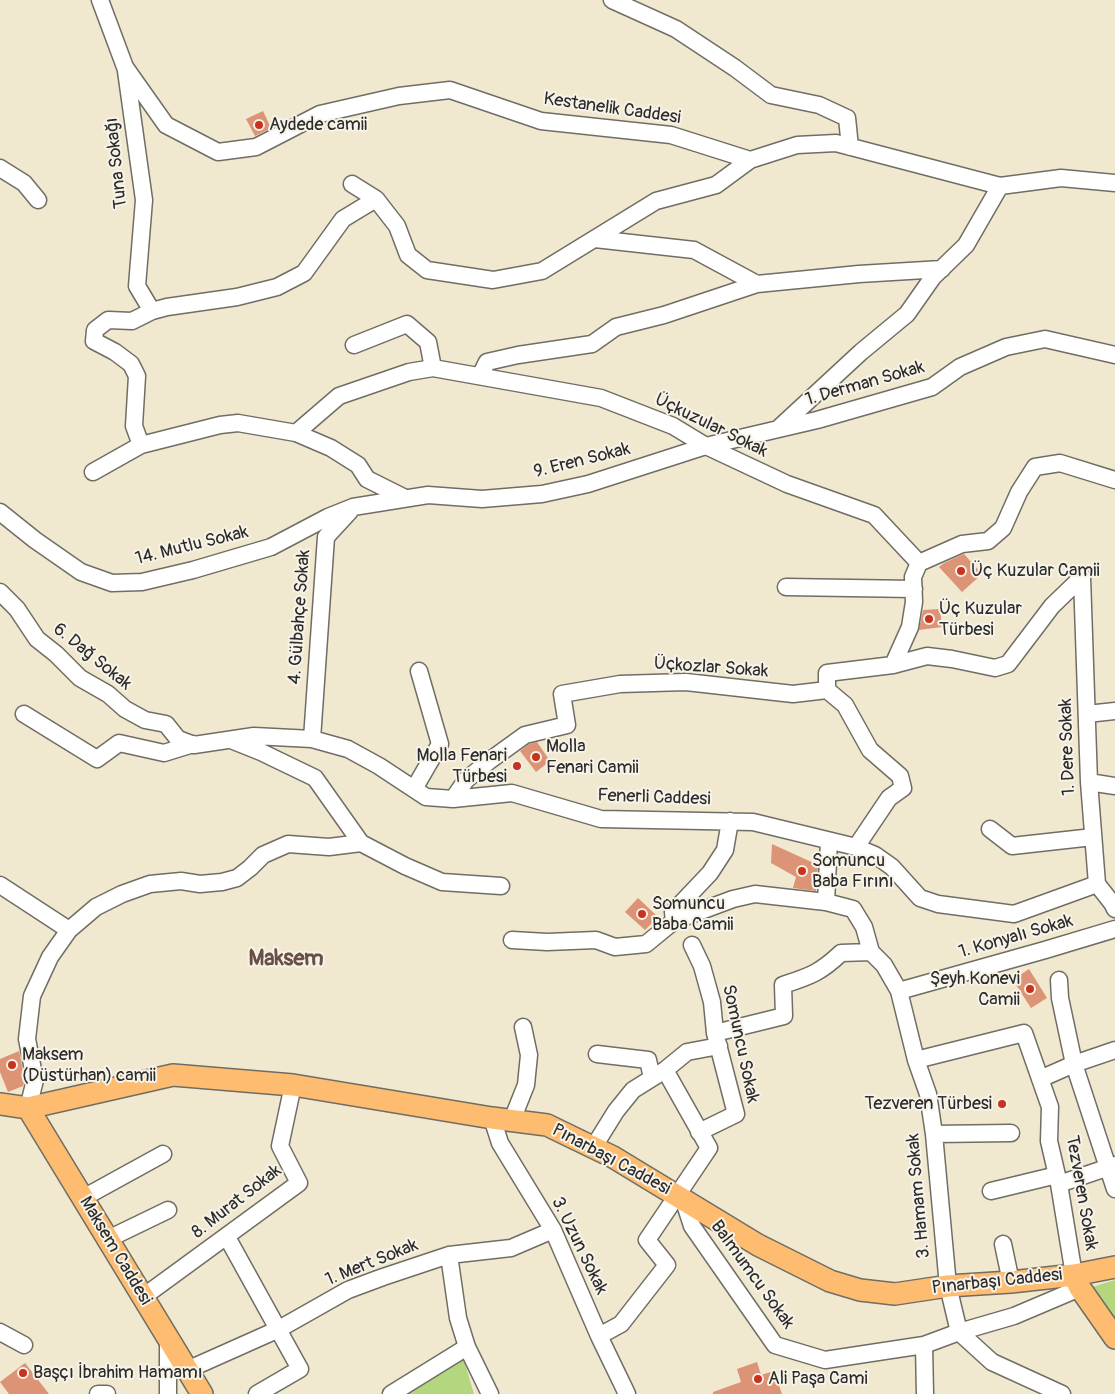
<!DOCTYPE html>
<meta charset="utf-8">
<style>
body{margin:0}
canvas{display:block;background:#f0e8cf}
</style>
<canvas width="1115" height="1394"></canvas>
<script>
const ctx = document.querySelector('canvas').getContext('2d');
ctx.lineJoin = 'round';
function fill(path, color) {
  ctx.fillStyle = color;
  ctx.fill(path, 'evenodd');
}
function stroke(path, color, width, dash) {
  ctx.strokeStyle = color;
  ctx.lineWidth = width;
  ctx.lineCap = dash ? 'butt' : 'round';
  ctx.setLineDash(dash || []);
  ctx.stroke(path);
}
function label(font, color, halo, rows, align = 'center') {
  ctx.font = font + ' Pangolin,sans-serif';
  ctx.lineWidth = 4;
  ctx.setLineDash([]);
  ctx.textBaseline = 'middle';
  ctx.strokeStyle = halo;
  ctx.fillStyle = color;
  for (const [text, x, y, turn = 0] of rows) {
    ctx.save();
    ctx.translate(x, y);
    ctx.rotate((+turn || 0) * Math.PI / 180);
    ctx.textAlign = isNaN(turn) ? turn : align;
    if (halo) ctx.strokeText(text, 0, 0);
    ctx.fillText(text, 0, 0);
    ctx.restore();
  }
}
fill(new Path2D(`
 M1115,1280V1320L1092,1287Z
 M463,1357L474,1394H400Z`), '#b4d67e');
fill(new Path2D(`
 M263,111L271,128L255,136L246,119Z
 M964,554L982,574L962,592L939,567L944,563Z
 M940,609L942,627L919,630L923,610Z
 M537,742L550,761L536,772L520,751L529,744Z
 M772,844L818,865L816,891L793,888L796,877L771,863Z
 M638,898L658,917L645,930L625,912Z
 M1029,969L1047,998L1031,1008L1013,980Z
 M19,1051L25,1080L23,1086L8,1092L0,1072V1059Z
 M757,1362L761,1375L774,1371L782,1394H713V1392L741,1382L737,1369Z
 M25,1363L49,1394H9L0,1382Z`), '#dc9376');
const minor = new Path2D(`
 M100,0L125,67L166,125L218,152L256,147L320,114L399,96L450,90L541,121L671,135L750,160L797,145L836,143L1000,186L1061,178L1115,183
 M612,0L676,29L735,68L771,95L819,105L847,118L850,147
 M126,71L144,200L137,286L152,311
 M0,168L24,183L38,200
 M352,184L376,199
 M595,239L694,250L757,284L859,274L942,269
 M354,345L407,324L428,342L433,368
 M480,376L487,362L518,355L592,344L616,327L664,315L757,284
 M780,427L861,352L907,314L933,277L966,245L1000,186
 M296,433L339,396L409,372L433,368L601,398L673,426L706,446L787,484L874,515L919,563
 M141,445L134,426L137,376L131,364L115,352L94,341L95,330L108,320L132,321L152,311L167,307L237,297L277,287L304,273L343,219L376,199L397,226L408,255L427,270L493,280L542,271L656,201L716,185L750,160
 M93,472L141,445L220,425L238,423L296,433L331,448L358,465L367,479L405,498
 M0,512L35,540L81,572L112,583L142,582L193,570L271,547L328,517L353,507L428,495L482,499L542,494L588,484L706,446L817,420L932,387L960,367L1006,347L1045,339L1115,355
 M1082,577L1089,782L1097,884L1112,903L1115,909
 M786,587L914,589
 M0,592L17,609L37,639L56,654L80,678L108,694L125,709L145,720L166,724L178,739L194,745L254,736L312,739L348,749L379,766L426,797L453,799L512,793L601,819L753,822L856,847L889,798L903,788L900,776L870,750L845,705L827,690
 M893,665L927,656L952,659L995,668L1008,664L1052,606L1082,577
 M827,690V673L893,665L910,627L914,602L913,577L919,563L962,544L988,541L1003,528L1019,492L1035,467L1060,463L1115,480
 M24,714L97,759L119,743L164,753L193,744
 M1087,714L1115,711
 M312,739L326,537L350,511
 M231,740L261,752L315,778L361,843L405,866L442,882L501,886
 M1089,782L1115,786
 M414,789L440,744L419,671
 M453,799L466,780L489,761L525,735L567,725L562,694L620,684L686,682L793,694L827,690
 M990,829L1012,846L1093,837
 M829,841L826,902L853,909L864,927L871,952L884,965L899,991L916,1060L928,1094L934,1134L948,1286L959,1332L992,1362L1062,1394
 M856,847L875,855L892,867L920,898L938,904L1014,914L1097,884
 M0,885L69,930
 M674,921L673,912L710,873L725,850L730,821
 M512,940L547,942L596,940L615,947L646,944L674,921L733,899L755,894L826,902
 M692,945L702,966L712,1002L715,1033L736,1114L699,1132
 M1059,980L1060,998L1074,1064L1115,1189
 M899,991L1045,950L1115,929
 M715,1033L784,1016L783,985C810,976 820,973 841,953L871,952
 M597,1054L648,1060L652,1078
 M916,1060L1024,1033L1050,1107L1049,1141L1059,1184L1074,1275
 M1040,1079L1074,1064L1115,1050
 M28,1108L35,1080L27,1039L32,996L50,957L69,930L96,907L122,894L150,884L181,881L200,884L222,882L237,878L250,868L263,855L288,844L329,847L361,843
 M492,1118L500,1143L553,1230L599,1336L627,1394
 M512,1120L526,1085L529,1055L523,1027
 M934,1134L1011,1133
 M593,1148L616,1111L633,1090L665,1070L687,1052L719,1046
 M1059,1184L1115,1165
 M991,1191L1057,1175
 M83,1198L163,1154
 M684,1201L692,1226L775,1345L825,1360L924,1345L959,1332L1014,1316L1080,1288
 M227,1237L300,1369L257,1394
 M108,1239L168,1210
 M1003,1244L1011,1282
 M449,1255L458,1318L467,1347L490,1394
 M143,1297L299,1183L280,1146L293,1085
 M0,1332L24,1345
 M599,1336L621,1324L667,1265L647,1240L709,1148L665,1070
 M924,1345L925,1394
 M187,1370L279,1329L348,1290L383,1277L449,1255L511,1248L553,1230
 M98,1394H107
 M168,1394V1338
 M391,1394L467,1347`);
const major = new Path2D(`
 M0,1104L28,1108L173,1075L293,1085L492,1118L547,1125L613,1157L758,1245L830,1281L860,1290L895,1294L948,1286L1011,1282L1074,1275L1115,1267
 M28,1108L202,1394
 M1074,1275L1080,1288L1115,1338`);
stroke(minor, '#706d64', 19);
stroke(major, '#706d64', 24);
stroke(minor, '#fff', 16);
stroke(major, '#fdbc6f', 21);
for (const [x, y, r, color] of [
 [259,125,5,"#c8321e"],
 [961,571,5,"#c8321e"],
 [929,619,5,"#c8321e"],
 [536,757,5,"#c8321e"],
 [517,766,5,"#c8321e"],
 [802,871,5,"#c8321e"],
 [642,914,5,"#c8321e"],
 [1030,989,5,"#c8321e"],
 [12,1065,5,"#c8321e"],
 [1002,1104,5,"#c8321e"],
 [23,1373,5,"#c8321e"],
 [758,1379,5,"#c8321e"]
]) {
  const dot = new Path2D();
  dot.arc(x, y, r, 0, 2 * Math.PI);
  ctx.fillStyle = color;
  ctx.fill(dot);
  stroke(dot, '#f7f3e8', 2);
}
label('18px', '#2b2b2b', '#f7f3e8', [
 ["Kestanelik Caddesi",612,109,8],
 ["Tuna Sokağı",117,163,-96],
 ["1. Derman Sokak",865,384,-16],
 ["Üçkuzular Sokak",711,426,26],
 ["9. Eren Sokak",582,461,-14],
 ["14. Mutlu Sokak",192,546,-14],
 ["4. Gülbahçe Sokak",300,617,-86],
 ["6. Dağ Sokak",92,657,39],
 ["Üçkozlar Sokak",711,668,4],
 ["1. Dere Sokak",1068,747,-92],
 ["Fenerli Caddesi",654,798,2],
 ["1. Konyalı Sokak",1016,937,-16],
 ["Somuncu Sokak",740,1044,78],
 ["Pınarbaşı Caddesi",611,1160,28],
 ["Tezveren Sokak",1081,1193,80],
 ["3. Hamam Sokak",919,1196,-95],
 ["8. Murat Sokak",237,1202,-38],
 ["3. Uzun Sokak",579,1246,64],
 ["Maksem Caddesi",115,1251,59],
 ["1. Mert Sokak",372,1263,-22],
 ["Balmumcu Sokak",752,1275,54],
 ["Pınarbaşı Caddesi",997,1282,-6]
]);
label('18px', '#2b2b2b', '#f7f3e8', [
 ["Aydede camii",269,125],
 ["Üç Kuzular Camii",971,571],
 ["Üç Kuzular",939,609],
 ["Türbesi",939,630],
 ["Molla",546,747],
 ["Fenari Camii",546,768],
 ["Molla Fenari",507,756,"right"],
 ["Türbesi",507,777,"right"],
 ["Somuncu",812,861],
 ["Baba Fırını",812,882],
 ["Somuncu",652,904],
 ["Baba Camii",652,925],
 ["Şeyh Konevi",1020,979,"right"],
 ["Camii",1020,1000,"right"],
 ["Maksem",22,1055],
 ["(Düstürhan) camii",22,1076],
 ["Tezveren Türbesi",992,1104,"right"],
 ["Başçı İbrahim Hamamı",33,1373],
 ["Ali Paşa Cami",768,1379]
], 'left');
label('bold 22px', '#694f45', '#f7f3e8', [
 ["Maksem",286,959]
]);
</script>
